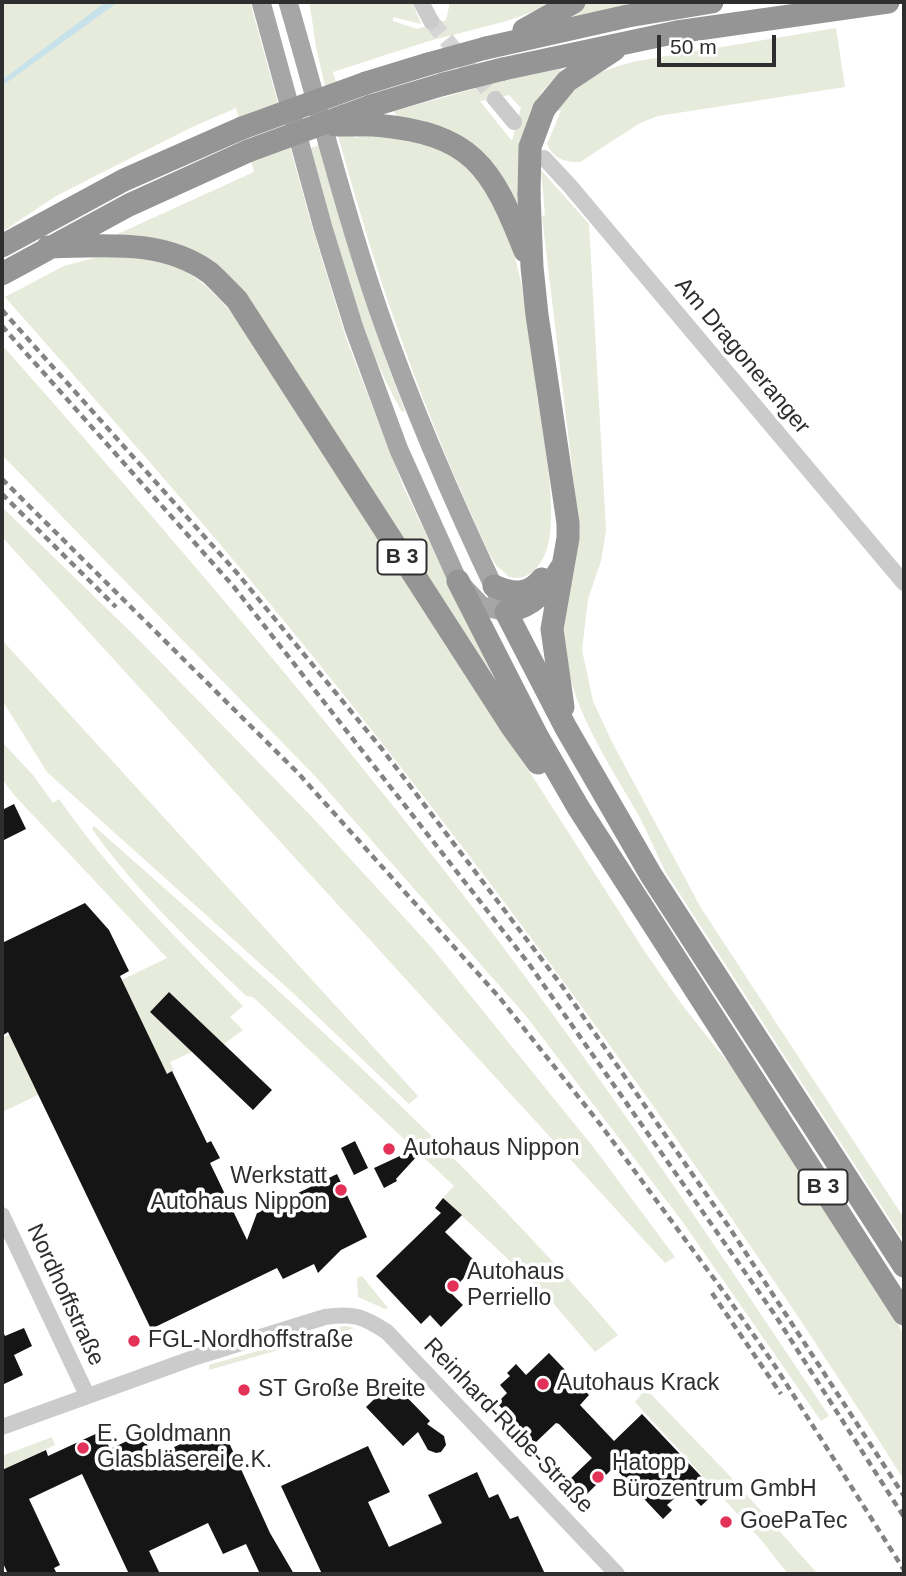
<!DOCTYPE html>
<meta charset="utf-8">
<style>
body{margin:0}
#map{position:relative;width:906px;height:1576px;overflow:hidden;background:#fff;font-family:Helvetica,sans-serif}
canvas{display:block}
.frame{position:absolute;inset:0;border:4px solid #2e2e2e;pointer-events:none}
.scale{position:absolute;left:657px;top:35px;width:119px;height:32px;box-sizing:border-box;border:4px solid #2e2e2e;border-top:0;padding-left:9px;font-size:21px;line-height:24px;white-space:nowrap;color:#2e2e2e;-webkit-text-stroke:5px #fff;paint-order:stroke}
</style>
<div id="map">
<canvas width="906" height="1576"></canvas>
<div class="frame"></div>
<div class="scale">50 m</div>
</div>
<script>
const ctx = document.querySelector('canvas').getContext('2d');
ctx.lineJoin = 'round';
function fill(path, color) {
  ctx.fillStyle = color;
  ctx.fill(path, 'evenodd');
}
function stroke(path, color, width, dash) {
  ctx.strokeStyle = color;
  ctx.lineWidth = width;
  ctx.lineCap = dash ? 'butt' : 'round';
  ctx.setLineDash(dash || []);
  ctx.stroke(path);
}
function label(font, color, halo, rows, align = 'center') {
  ctx.font = font + ' Helvetica,sans-serif';
  ctx.lineWidth = 7;
  ctx.setLineDash([]);
  ctx.textBaseline = 'middle';
  ctx.strokeStyle = halo;
  ctx.fillStyle = color;
  for (const [text, x, y, turn = 0] of rows) {
    ctx.save();
    ctx.translate(x, y);
    ctx.rotate((+turn || 0) * Math.PI / 180);
    ctx.textAlign = isNaN(turn) ? turn : align;
    if (halo) ctx.strokeText(text, 0, 0);
    ctx.fillText(text, 0, 0);
    ctx.restore();
  }
}
fill(new Path2D(`
 M2,2H250L311,223L347,341L404,488L496,682L495,685L246,299L111,237L254,172L236,108L192,127L56,196L2,232Z
 M309,2H412L421,24L393,17V21L417,29L446,20L450,2H559L507,21L429,41L333,72L354,138C518,114 524,292 539,407C544,445 560,519 545,554C538,570 527,581 509,577L496,565L489,553C435,438 391,320 356,199C343,153 329,107 319,60C314,41 313,21 309,2Z
 M586,2H655L572,18L571,14Z
 M836,28L845,87L658,116L640,123L580,162C565,163 553,158 547,144L561,111L555,110C579,80 600,70 637,61Z
 M563,68L541,93L530,116L524,219L423,123L396,115L394,111L510,79ZM509,95L521,108L512,141L480,101Z
 M320,145C345,234 370,323 405,410L402,412C356,331 335,237 310,148Z
 M541,170L589,224L606,531L601,561L588,599L582,650L593,701L612,742L701,908L904,1218V1241L665,871C656,853 649,835 640,818C608,760 564,701 564,632C563,593 581,556 578,517L542,217L545,215Z
 M109,254C186,257 209,282 253,340L645,952L683,1006L741,1079L904,1334V1480C722,1192 521,914 307,649C210,529 107,413 5,297L64,266Z
 M2,345C166,530 327,718 478,914C602,1076 716,1247 829,1416L821,1421L682,1221L526,1016L314,775L2,455Z
 M2,507L139,640L312,817L432,948L594,1148L675,1257L665,1263L2,537Z
 M2,640L418,1096L409,1104L294,994L47,772L2,700Z
 M2,742L33,775L53,803L59,799C112,875 178,940 243,1006L230,1017L243,1030L224,1044L169,992L150,1012L192,1052L170,1062L174,1071L167,1074L127,991L38,1095L2,1112V1038L167,958L15,796L2,779Z
 M94,826C277,987 459,1150 618,1335L595,1352L547,1296L443,1198L454,1186L253,997L246,996C192,943 136,891 92,829Z
 M362,1276L388,1308L385,1309L358,1297L357,1278Z
 M344,1326L355,1328L209,1370V1365Z
 M646,1389L727,1473L818,1574H788L762,1541L635,1402Z
 M52,1437L55,1445L2,1470V1456Z`), '#e6ebdb');
fill(new Path2D(`
 M106,2H118L2,86V80Z`), '#c8e2eb');
fill(new Path2D(`
 M14,804L26,829L2,841V810Z
 M85,903L109,930L129,971L120,976L167,1074L172,1071L207,1143L211,1141L220,1158L210,1163L247,1240L257,1213L337,1174L367,1237L341,1250L318,1273L314,1264L283,1279L277,1268L151,1329L8,1032L2,1036V943Z
 M169,992L272,1090L253,1110L150,1012Z
 M355,1141L368,1168L354,1175L341,1148Z
 M430,1142L396,1179L397,1181L384,1188L374,1168Z
 M443,1198L462,1215L445,1232L478,1264L450,1292L463,1305L441,1327L430,1315L421,1324L376,1276L441,1213L435,1208Z
 M24,1328L32,1346L14,1355L23,1375L2,1385V1329L5,1336Z
 M549,1353L589,1395L580,1405L614,1441L642,1414L716,1492L701,1506L685,1489L667,1505L672,1510L663,1519L614,1467L586,1495L570,1479L592,1458L559,1424L556,1423L535,1443L497,1403L507,1393L500,1385L510,1376L507,1373L516,1364L526,1375Z
 M392,1382L430,1421L427,1424L444,1436L446,1445L441,1452L436,1453L428,1450L418,1432L403,1446L366,1407Z
 M221,1425L270,1533L294,1574H260L246,1544L223,1554L208,1523L149,1551L160,1574H129L82,1474L29,1499L60,1565L54,1568L57,1574H8L2,1561V1470L46,1450L48,1456L102,1431L110,1449L142,1434L153,1457Z
 M368,1446L390,1492L368,1502L389,1547L442,1523L428,1495L477,1472L489,1498L498,1494L510,1519L518,1516L545,1574H322L281,1486Z`), '#151515');
stroke(new Path2D(`
 M431,21L495,99`), '#d5d5d5', 16, [16, 8]);
stroke(new Path2D(`
 M421,2L431,21
 M495,99L514,122
 M544,158L570,186L904,583
 M2,1215L87,1395
 M2,1427L196,1357L325,1317C353,1313 363,1316 387,1332L617,1574`), '#cbcbcb', 16);
stroke(new Path2D(`
 M261,2L323,228L354,328L399,450L458,581L482,606L506,612
 M288,2C318,105 344,210 379,312C413,410 455,506 500,600`), '#a6a6a6', 19);
stroke(new Path2D(`
 M524,30L574,2
 M486,48L628,16L712,2
 M503,69L677,32L888,2
 M366,83L428,64
 M371,106L444,84
 M544,109L567,81L614,50
 M376,125C472,134 491,165 525,251
 M529,194L532,267L537,315L568,523V538L552,629L563,707
 M2,246L124,180L242,128
 M48,247C103,246 162,238 210,273C219,281 228,291 237,300L512,727L538,763
 M2,274L129,205L248,151
 M563,565C548,589 535,606 506,612L566,728L651,875L904,1266
 M458,581L537,736L578,807L904,1314
 M494,586C512,594 528,596 542,579`), '#959595', 23);
stroke(new Path2D(`
 M2,310L237,573L382,749L562,986L729,1227L904,1496
 M2,326L234,587L529,964L775,1315L904,1517
 M2,479L298,773L499,997L600,1124L726,1295L775,1366L904,1570
 M2,494L116,607
 M712,1293L781,1394`), '#838383', 4.5, [7, 5]);
stroke(new Path2D(`
 M428,64L486,48
 M444,84L503,69
 M335,125H376
 M242,128L366,83
 M248,151L371,106
 M529,194L530,147L544,109`), '#959595', 23);
for (const [x, y, r, color] of [
 [389,1149,7,"#e33157"],
 [341,1190,7,"#e33157"],
 [453,1286,7,"#e33157"],
 [134,1341,7,"#e33157"],
 [543,1384,7,"#e33157"],
 [244,1390,7,"#e33157"],
 [83,1448,7,"#e33157"],
 [598,1477,7,"#e33157"],
 [726,1522,7,"#e33157"]
]) {
  const dot = new Path2D();
  dot.arc(x, y, r, 0, 2 * Math.PI);
  ctx.fillStyle = color;
  ctx.fill(dot);
  stroke(dot, '#fff', 2.5);
}
for (const [x, y, w] of [
 [402,557,49],
 [823,1187,49]
]) {
  const box = new Path2D();
  box.roundRect(x - w / 2, y - 17.5, w, 35, 5);
  ctx.fillStyle = '#fff';
  ctx.fill(box);
  stroke(box, '#2e2e2e', 2);
}
label('bold 21px', '#2e2e2e', null, [
 ["B 3",402,557],
 ["B 3",823,1187]
]);
label('23px', '#2e2e2e', '#fff', [
 ["Am Dragoneranger",742,356,50],
 ["Nordhoffstraße",65,1295,65],
 ["Reinhard-Rube-Straße",508,1426,46]
]);
label('23px', '#2e2e2e', '#fff', [
 ["Autohaus Nippon",403,1149],
 ["Werkstatt",327,1177,"right"],
 ["Autohaus Nippon",327,1203,"right"],
 ["Autohaus",467,1273],
 ["Perriello",467,1299],
 ["FGL-Nordhoffstraße",148,1341],
 ["Autohaus Krack",557,1384],
 ["ST Große Breite",258,1390],
 ["E. Goldmann",97,1435],
 ["Glasbläserei e.K.",97,1461],
 ["Hatopp",612,1464],
 ["Bürozentrum GmbH",612,1490],
 ["GoePaTec",740,1522]
], 'left');
</script>
